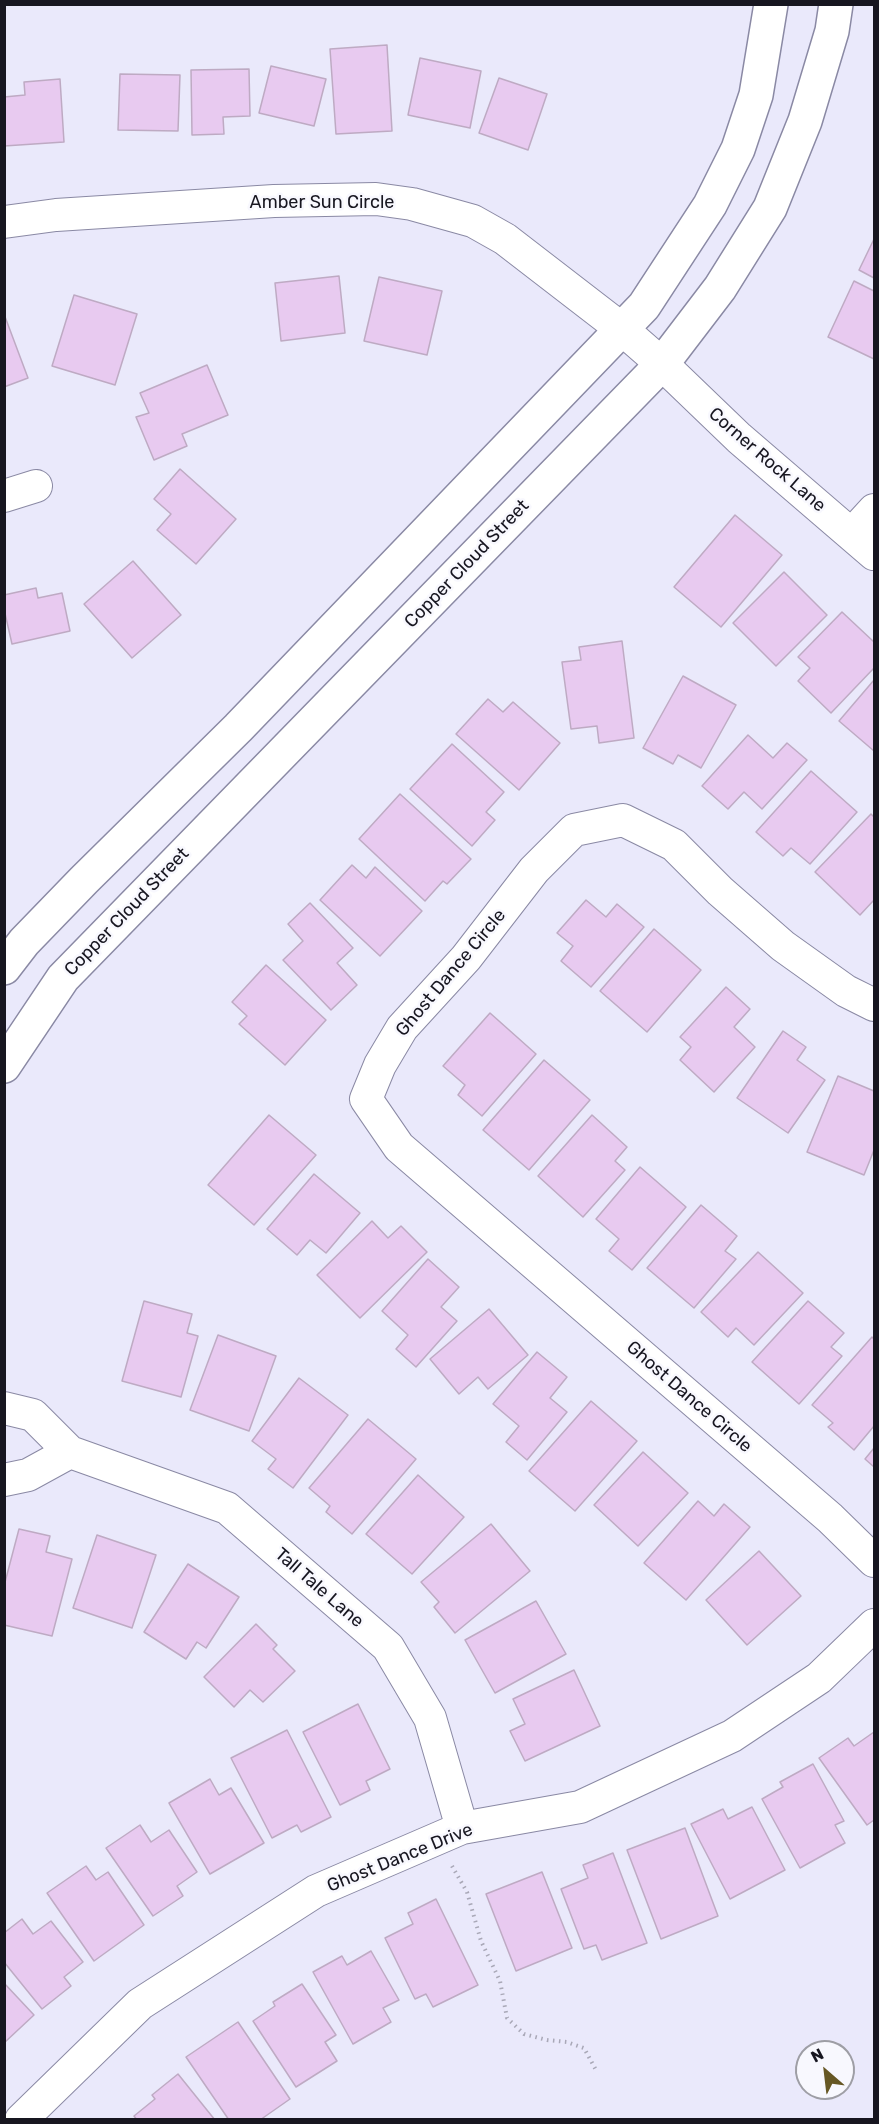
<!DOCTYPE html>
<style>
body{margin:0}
#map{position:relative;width:879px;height:2124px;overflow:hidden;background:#eae9fb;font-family:Rubik,sans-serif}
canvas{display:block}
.frame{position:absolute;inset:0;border:6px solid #171620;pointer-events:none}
.north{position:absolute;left:795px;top:2040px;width:60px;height:60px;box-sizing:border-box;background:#f8f8fe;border:2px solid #9e9ea5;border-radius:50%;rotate:332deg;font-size:16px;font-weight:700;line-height:24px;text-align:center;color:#171620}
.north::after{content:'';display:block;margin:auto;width:21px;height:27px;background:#665724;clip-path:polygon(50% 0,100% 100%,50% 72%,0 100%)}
</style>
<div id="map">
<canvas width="879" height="2124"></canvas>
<div class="frame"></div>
<div class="north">N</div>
</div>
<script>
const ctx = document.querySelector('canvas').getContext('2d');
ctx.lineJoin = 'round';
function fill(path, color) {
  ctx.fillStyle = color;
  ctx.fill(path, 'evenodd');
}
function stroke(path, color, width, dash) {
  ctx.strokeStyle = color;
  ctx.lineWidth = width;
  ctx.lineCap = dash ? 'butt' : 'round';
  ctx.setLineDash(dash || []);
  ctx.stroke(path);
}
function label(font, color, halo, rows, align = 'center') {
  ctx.font = font + ' Rubik,sans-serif';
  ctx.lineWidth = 5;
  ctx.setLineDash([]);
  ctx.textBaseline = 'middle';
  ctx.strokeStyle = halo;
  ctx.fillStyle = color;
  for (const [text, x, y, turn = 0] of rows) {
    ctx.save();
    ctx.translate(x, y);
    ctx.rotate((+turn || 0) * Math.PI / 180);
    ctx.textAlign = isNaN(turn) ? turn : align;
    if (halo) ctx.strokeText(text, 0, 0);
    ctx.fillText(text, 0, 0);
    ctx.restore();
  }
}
const building = new Path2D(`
 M387,45L392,131L336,134L330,49Z
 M420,58L481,71L470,128L408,115Z
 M271,66L326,79L314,126L259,113Z
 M249,69L250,116L223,117L224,134L192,135L191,70Z
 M120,74L180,75L178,131L118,130Z
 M499,78L547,94L528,150L479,133Z
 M60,79L64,142L4,146V97L25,95L24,82Z
 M874,239V278L859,270Z
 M339,276L345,333L281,341L275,283Z
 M379,277L442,291L427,355L364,341Z
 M854,281L874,291V359L828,337Z
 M74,295L137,314L115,385L52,366Z
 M4,314L28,378L4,387Z
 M207,365L228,415L182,434L187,446L154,460L136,417L149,413L140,393Z
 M180,469L236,519L196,564L157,530L171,514L154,499Z
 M735,515L782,555L721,627L674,587Z
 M133,561L181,615L132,658L84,604Z
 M784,572L827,615L776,666L733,623Z
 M36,588L38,598L62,593L70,631L12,644L4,609V595Z
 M842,612L874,642V668L831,713L798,681L810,668L798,657Z
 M622,641L634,738L599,743L597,726L571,729L562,662L581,660L579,647Z
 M683,676L736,705L701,768L678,755L673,764L643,748Z
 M874,680V751L839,721Z
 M488,699L503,712L513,702L560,743L519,790L456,734Z
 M748,735L773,758L787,743L807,760L762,809L744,792L728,809L702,786Z
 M452,744L504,792L486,812L495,820L472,846L410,789Z
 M811,771L857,812L810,864L791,848L783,856L756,832Z
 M400,794L471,859L447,884L443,881L425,901L359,839Z
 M871,814L874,817V900L860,915L815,872Z
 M352,865L366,878L375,867L422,911L380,956L320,900Z
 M586,900L606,917L617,904L644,927L591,987L561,961L573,946L557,933Z
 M310,903L353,948L337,963L357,985L331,1010L283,960L303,941L288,924Z
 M654,929L701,970L647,1032L600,991Z
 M266,965L326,1020L285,1065L239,1024L247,1016L232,1002Z
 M726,987L750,1009L734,1027L755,1047L714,1092L680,1060L691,1047L680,1037Z
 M490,1013L536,1054L482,1116L458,1095L465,1085L443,1066Z
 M783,1031L806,1047L797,1060L825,1080L788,1133L737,1098Z
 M544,1060L590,1100L529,1170L483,1130Z
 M838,1076L874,1091V1150L864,1175L807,1152Z
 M269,1115L316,1155L254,1225L208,1185Z
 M592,1115L627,1147L615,1161L625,1170L583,1217L538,1176Z
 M640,1167L686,1207L632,1270L609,1251L619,1239L596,1219Z
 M314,1174L360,1213L326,1253L310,1240L297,1255L267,1229Z
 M701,1205L737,1236L725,1251L736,1259L694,1308L647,1268Z
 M372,1221L388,1238L401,1226L427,1252L360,1318L317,1275Z
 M758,1252L803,1293L754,1345L736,1328L728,1337L701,1312Z
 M428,1259L459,1287L441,1307L457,1321L416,1367L396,1349L408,1335L382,1311Z
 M144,1301L192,1314L187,1333L198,1336L181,1397L122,1381Z
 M808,1301L844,1333L831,1347L842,1356L799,1404L752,1362Z
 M489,1309L528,1355L488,1389L478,1377L459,1394L430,1359Z
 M218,1335L276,1356L249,1431L190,1410Z
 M872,1337L874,1339V1426L854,1450L828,1427L833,1423L812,1405Z
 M537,1352L567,1377L550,1398L567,1412L527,1460L506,1442L519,1426L493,1404Z
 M299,1378L348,1415L293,1488L268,1469L276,1459L252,1441Z
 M591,1401L637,1441L575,1511L529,1471Z
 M368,1419L416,1459L352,1534L326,1512L330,1506L309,1488Z
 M874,1448V1467L865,1459Z
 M643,1452L688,1493L638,1546L594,1505Z
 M418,1475L464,1517L412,1574L366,1534Z
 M698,1501L714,1516L724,1504L750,1527L686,1600L644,1563Z
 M491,1524L530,1571L455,1633L434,1607L439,1602L421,1582Z
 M19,1529L50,1536L46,1552L72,1559L52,1636L4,1625V1586Z
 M97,1535L156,1555L132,1628L73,1608Z
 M759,1551L801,1596L747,1645L706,1600Z
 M188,1564L239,1597L206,1648L197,1642L186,1659L144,1632Z
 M536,1601L566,1654L495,1693L465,1640Z
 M256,1624L277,1645L273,1649L295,1671L263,1702L250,1690L234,1707L204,1677Z
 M574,1670L600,1726L525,1761L510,1731L525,1724L513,1699Z
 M358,1704L390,1769L366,1781L370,1790L340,1805L303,1732Z
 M287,1730L331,1817L301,1832L297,1825L272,1838L231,1758Z
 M874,1732V1820L867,1825L819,1758L848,1738L854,1746Z
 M813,1764L844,1821L835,1825L845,1843L800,1868L762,1799L783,1787L780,1782Z
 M210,1779L219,1795L231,1788L264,1843L210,1874L169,1803Z
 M752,1807L785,1870L730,1899L691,1824L723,1809L728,1819Z
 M140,1825L151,1842L169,1830L197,1872L177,1886L183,1896L153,1916L106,1848Z
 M685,1828L718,1916L661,1939L627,1850Z
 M613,1853L647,1943L602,1960L596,1945L584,1949L561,1889L588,1878L583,1865Z
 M86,1866L96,1880L108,1872L144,1925L94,1961L47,1893Z
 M542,1872L572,1948L516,1971L486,1894Z
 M436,1899L478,1985L433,2007L426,1994L415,1999L385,1938L413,1924L408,1913Z
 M22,1919L33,1934L51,1921L83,1962L64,1977L71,1986L42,2009L4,1962V1933Z
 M371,1951L399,2000L383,2008L391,2022L353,2044L313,1972L342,1956L347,1965Z
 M4,1983L34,2015L4,2043Z
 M302,1984L336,2035L325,2042L337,2061L296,2087L253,2021L275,2006L273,2002Z
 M238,2022L290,2099L260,2120H229L186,2057Z
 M178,2074L215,2120H137L134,2116L155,2099L152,2095Z`);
fill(building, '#e8caf0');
stroke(building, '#beaac3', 1.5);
const minor = new Path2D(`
 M4,222L56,215L274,201L376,199L412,204L473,221L505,239L623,330L662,364L739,438L874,554
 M4,496L36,486
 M852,534L874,510
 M874,1005L846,991L783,946L720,891L674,845L623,820L574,830L534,870L466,958L402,1028L380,1065L366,1099L399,1147L830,1518L874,1561
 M4,1408L33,1415L70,1452L227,1508L388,1647L430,1718L462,1828
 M4,1480L28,1475L70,1452
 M21,2120L140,2004L316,1891L462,1828L580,1807L732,1736L819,1678L874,1625`);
const tertiary = new Path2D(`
 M4,968L24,942L84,880L238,728L644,306L710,205L738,149L756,95L771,4
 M4,1066L63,978L662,364L720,288L770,208L805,121L832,31L836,4`);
stroke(minor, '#8a89a4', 34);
stroke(tertiary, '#8a89a4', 36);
stroke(new Path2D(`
 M452,1866L467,1892L481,1941L500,1981L507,2018L524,2034L547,2040L567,2042L584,2048L596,2070`), '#a9a8b7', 4, [1.5, 4.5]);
stroke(minor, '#fff', 32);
stroke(tertiary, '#fff', 33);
label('18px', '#171620', '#f8f8fe', [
 ["Amber Sun Circle",322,203],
 ["Corner Rock Lane",767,460,41],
 ["Copper Cloud Street",467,564,-46],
 ["Copper Cloud Street",127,912,-46],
 ["Ghost Dance Circle",451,973,-50],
 ["Ghost Dance Circle",689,1397,41],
 ["Tall Tale Lane",319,1588,41],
 ["Ghost Dance Drive",400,1858,-22]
]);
</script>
